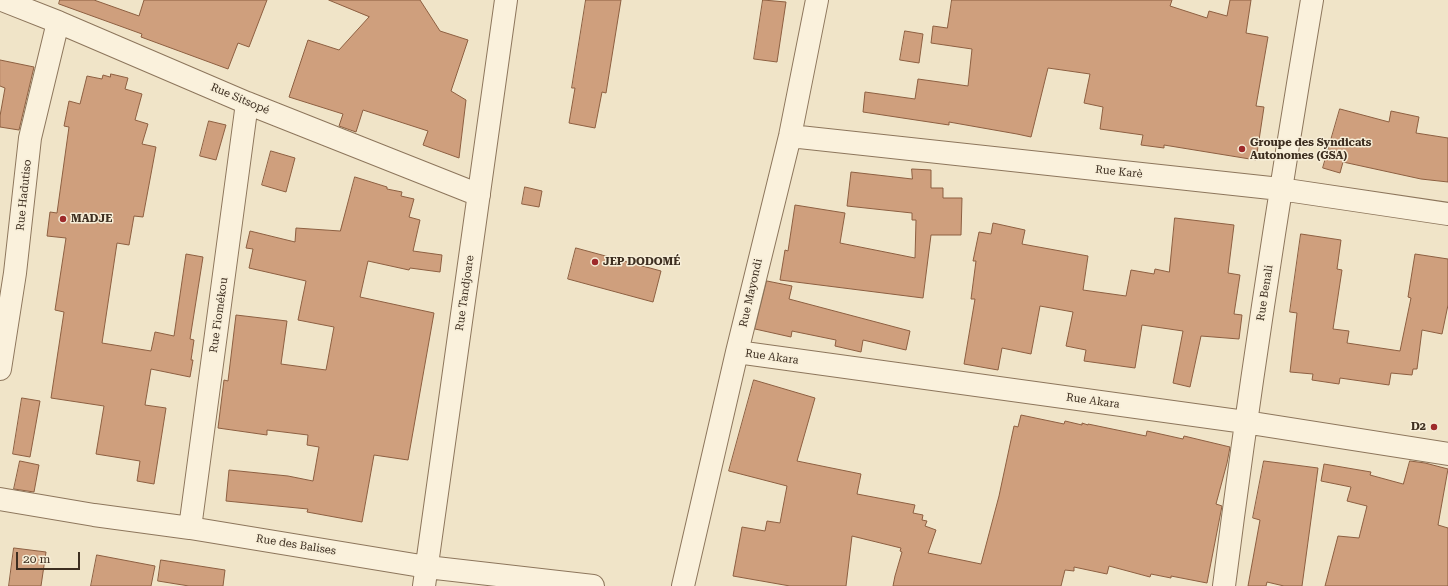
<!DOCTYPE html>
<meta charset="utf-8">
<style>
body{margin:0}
#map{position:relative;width:1448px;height:586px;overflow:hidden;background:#f0e4c8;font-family:"Roboto Serif",serif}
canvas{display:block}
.scale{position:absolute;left:16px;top:552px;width:64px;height:18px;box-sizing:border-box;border:2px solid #3d2e20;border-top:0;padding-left:5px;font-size:12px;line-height:14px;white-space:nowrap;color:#3d2e20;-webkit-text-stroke:3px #f7eed8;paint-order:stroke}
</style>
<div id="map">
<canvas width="1448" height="586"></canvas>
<div class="scale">20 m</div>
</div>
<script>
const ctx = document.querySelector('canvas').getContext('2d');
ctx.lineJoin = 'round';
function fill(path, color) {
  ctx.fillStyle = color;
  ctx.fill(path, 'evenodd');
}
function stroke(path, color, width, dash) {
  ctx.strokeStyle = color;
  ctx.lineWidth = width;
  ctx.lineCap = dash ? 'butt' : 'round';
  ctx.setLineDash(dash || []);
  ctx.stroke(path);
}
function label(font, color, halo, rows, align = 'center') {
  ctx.font = font + ' "Roboto Serif",serif';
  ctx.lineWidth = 3;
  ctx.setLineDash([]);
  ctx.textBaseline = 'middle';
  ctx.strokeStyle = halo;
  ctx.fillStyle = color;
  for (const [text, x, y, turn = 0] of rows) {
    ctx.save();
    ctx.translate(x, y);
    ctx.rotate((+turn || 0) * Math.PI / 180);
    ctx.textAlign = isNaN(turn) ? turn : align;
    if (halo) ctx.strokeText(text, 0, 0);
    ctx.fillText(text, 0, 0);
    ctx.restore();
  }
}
const building = new Path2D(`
 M60,0H94L139,16L144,0H267L249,47L238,43L228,69L141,37L142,34L59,4Z
 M329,0H420L440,31L468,40L451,91L466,100L459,158L423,145L428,131L363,110L356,132L339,126L343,114L289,97L308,40L339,50L369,17Z
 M586,0H621L606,93L602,92L595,128L569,123L575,88H572Z
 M763,0L786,2L777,62L754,59Z
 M952,0H1172L1170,6L1207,18L1209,11L1227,16L1230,0H1251L1246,33L1268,37L1256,106L1264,107L1256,160L1164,145V148L1141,145L1143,135L1100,129L1103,107L1084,103L1090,74L1048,68L1031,137L1017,134L949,122V125L863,112L865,92L915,99L918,79L968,86L972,49L931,43L933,26L947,28Z
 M905,31L923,34L919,63L900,60Z
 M0,60L34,67L19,130L0,127V116L5,88L0,86Z
 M111,74L128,78L125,89L142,94L135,120L148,124L142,144L156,147L143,217L134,216L129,245L117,243L102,343L151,351L155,332L174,336L186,254L203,257L190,339L194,340L191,360H193L190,377L151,369L145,405L166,408L154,484L137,481L140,461L96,454L104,406L51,398L64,312L55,310L66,238L47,236L50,212L57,213L69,127L64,126L69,101L80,104L87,76L102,79L103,75L110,77Z
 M1340,109L1389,122L1391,111L1419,117L1416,133L1448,138V182L1421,179L1343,162L1340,173L1323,168Z
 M209,121L226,125L216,160L200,156Z
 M271,151L295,158L286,192L262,185Z
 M912,169L931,170V188H943V198H962L961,235H931L923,298L780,280L785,250L788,251L795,205L845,213L840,243L915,258L916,220H912V213L847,206L851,172L912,179Z
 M355,177L387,187V189L402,192L401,196L414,199L409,217L420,220L413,251L442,255L440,272L410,268L409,270L368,261L360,297L434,313L408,460L374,455L362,522L307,512L308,509L226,501L229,470L288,476L313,481L319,447L307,445L308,435L267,430V435L218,428L224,380L228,381L236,315L287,321L281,364L326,370L334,327L298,320L306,281L249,268L253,249L246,248L250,231L295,242L296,228L340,231Z
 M525,187L542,191L539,207L522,204Z
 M1175,218L1234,225L1228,273L1240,275L1234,314L1242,315L1239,339L1201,336L1190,387L1173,383L1183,331L1142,325L1135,368L1084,361L1086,350L1066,346L1073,312L1040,306L1031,354L1002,348L998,370L964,364L975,299H971L976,261H973L979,232L991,234L993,223L1025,230L1022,244L1088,256L1083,290L1126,296L1131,270L1154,274L1155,269L1169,272Z
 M1301,234L1341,240L1337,269L1342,270L1333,329L1349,331L1347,343L1400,351L1411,298L1408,297L1415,254L1448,259V305L1442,334L1422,330L1417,369H1413L1412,375L1391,373L1389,385L1340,378L1339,384L1312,380L1313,374L1290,372L1297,313L1290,312Z
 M576,248L661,271L653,302L568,279Z
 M767,281L792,286L789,299L910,331L906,350L863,340L861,352L835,346L836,340L792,331L791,337L755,329Z
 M754,380L815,398L797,461L861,474L857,494L915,505L913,513L923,515L922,520L927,521L925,526L936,530L928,553L981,564L999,496L1014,426L1018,427L1021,415L1064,424L1065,421L1082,425V423L1088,425V424L1146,436L1147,431L1183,439L1184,436L1230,447L1227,463L1216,504L1222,506L1207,583L1171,576V578L1151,574L1150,577L1109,566L1107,574L1074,567V571L1065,570L1061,586H893L895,576L902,552L900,551L901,548L852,536L846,586H790L733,576L742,527L765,531L767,521L780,523L787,486L729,471Z
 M22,398L40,401L30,457L13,454Z
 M20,461L39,465L34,492L14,489Z
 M1264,461L1318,468L1302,586H1284L1267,582L1266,586H1248L1260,520L1253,518Z
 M1410,461L1425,463L1448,469L1438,525L1448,528V586H1325L1338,536L1359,538L1367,506L1347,501L1351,487L1321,481L1324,464L1371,472L1370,475L1403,484Z
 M14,548L46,552L41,586H9Z
 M97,555L155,566L151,586H91Z
 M161,560L225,570L223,586H189L158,581Z`);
fill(building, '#cf9f7d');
stroke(building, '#8d5f41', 1);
const minor = new Path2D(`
 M2,0L58,22L247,103L479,195
 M790,136L1280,189L1448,214
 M737,352L1245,422L1448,454
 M0,369L15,273L30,138L58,22
 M0,499L94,515L190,528L427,567L593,586
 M190,528L247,103
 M424,586L506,0
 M683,586L737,352L790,136L817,0
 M1224,586C1249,390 1279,195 1312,0`);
stroke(minor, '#8d765c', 24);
stroke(minor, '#faf1dc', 22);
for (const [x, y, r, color] of [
 [1242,149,4,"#9e2a2b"],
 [63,219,4,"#9e2a2b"],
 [595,262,4,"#9e2a2b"],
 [1434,427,4,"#9e2a2b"]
]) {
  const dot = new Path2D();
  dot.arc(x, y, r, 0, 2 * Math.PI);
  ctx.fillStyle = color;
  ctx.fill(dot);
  stroke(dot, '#f7eed8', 1.5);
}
label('11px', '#3d2e20', '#f7eed8', [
 ["Rue Sitsopé",240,99,23],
 ["Rue Karè",1119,172,6],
 ["Rue Hadutiso",24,195,-84],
 ["Rue Tandjoare",465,293,-82],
 ["Rue Mayondi",751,293,-77],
 ["Rue Benali",1265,293,-81],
 ["Rue Fiomékou",219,315,-82],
 ["Rue Akara",772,357,8],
 ["Rue Akara",1093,401,8],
 ["Rue des Balises",296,545,9]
]);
label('bold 11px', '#3d2e20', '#f7eed8', [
 ["Groupe des Syndicats",1250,143],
 ["Autonomes (GSA)",1250,156],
 ["MADJE",71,219],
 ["JEP DODOMÉ",603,262],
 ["D2",1426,427,"right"]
], 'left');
</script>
